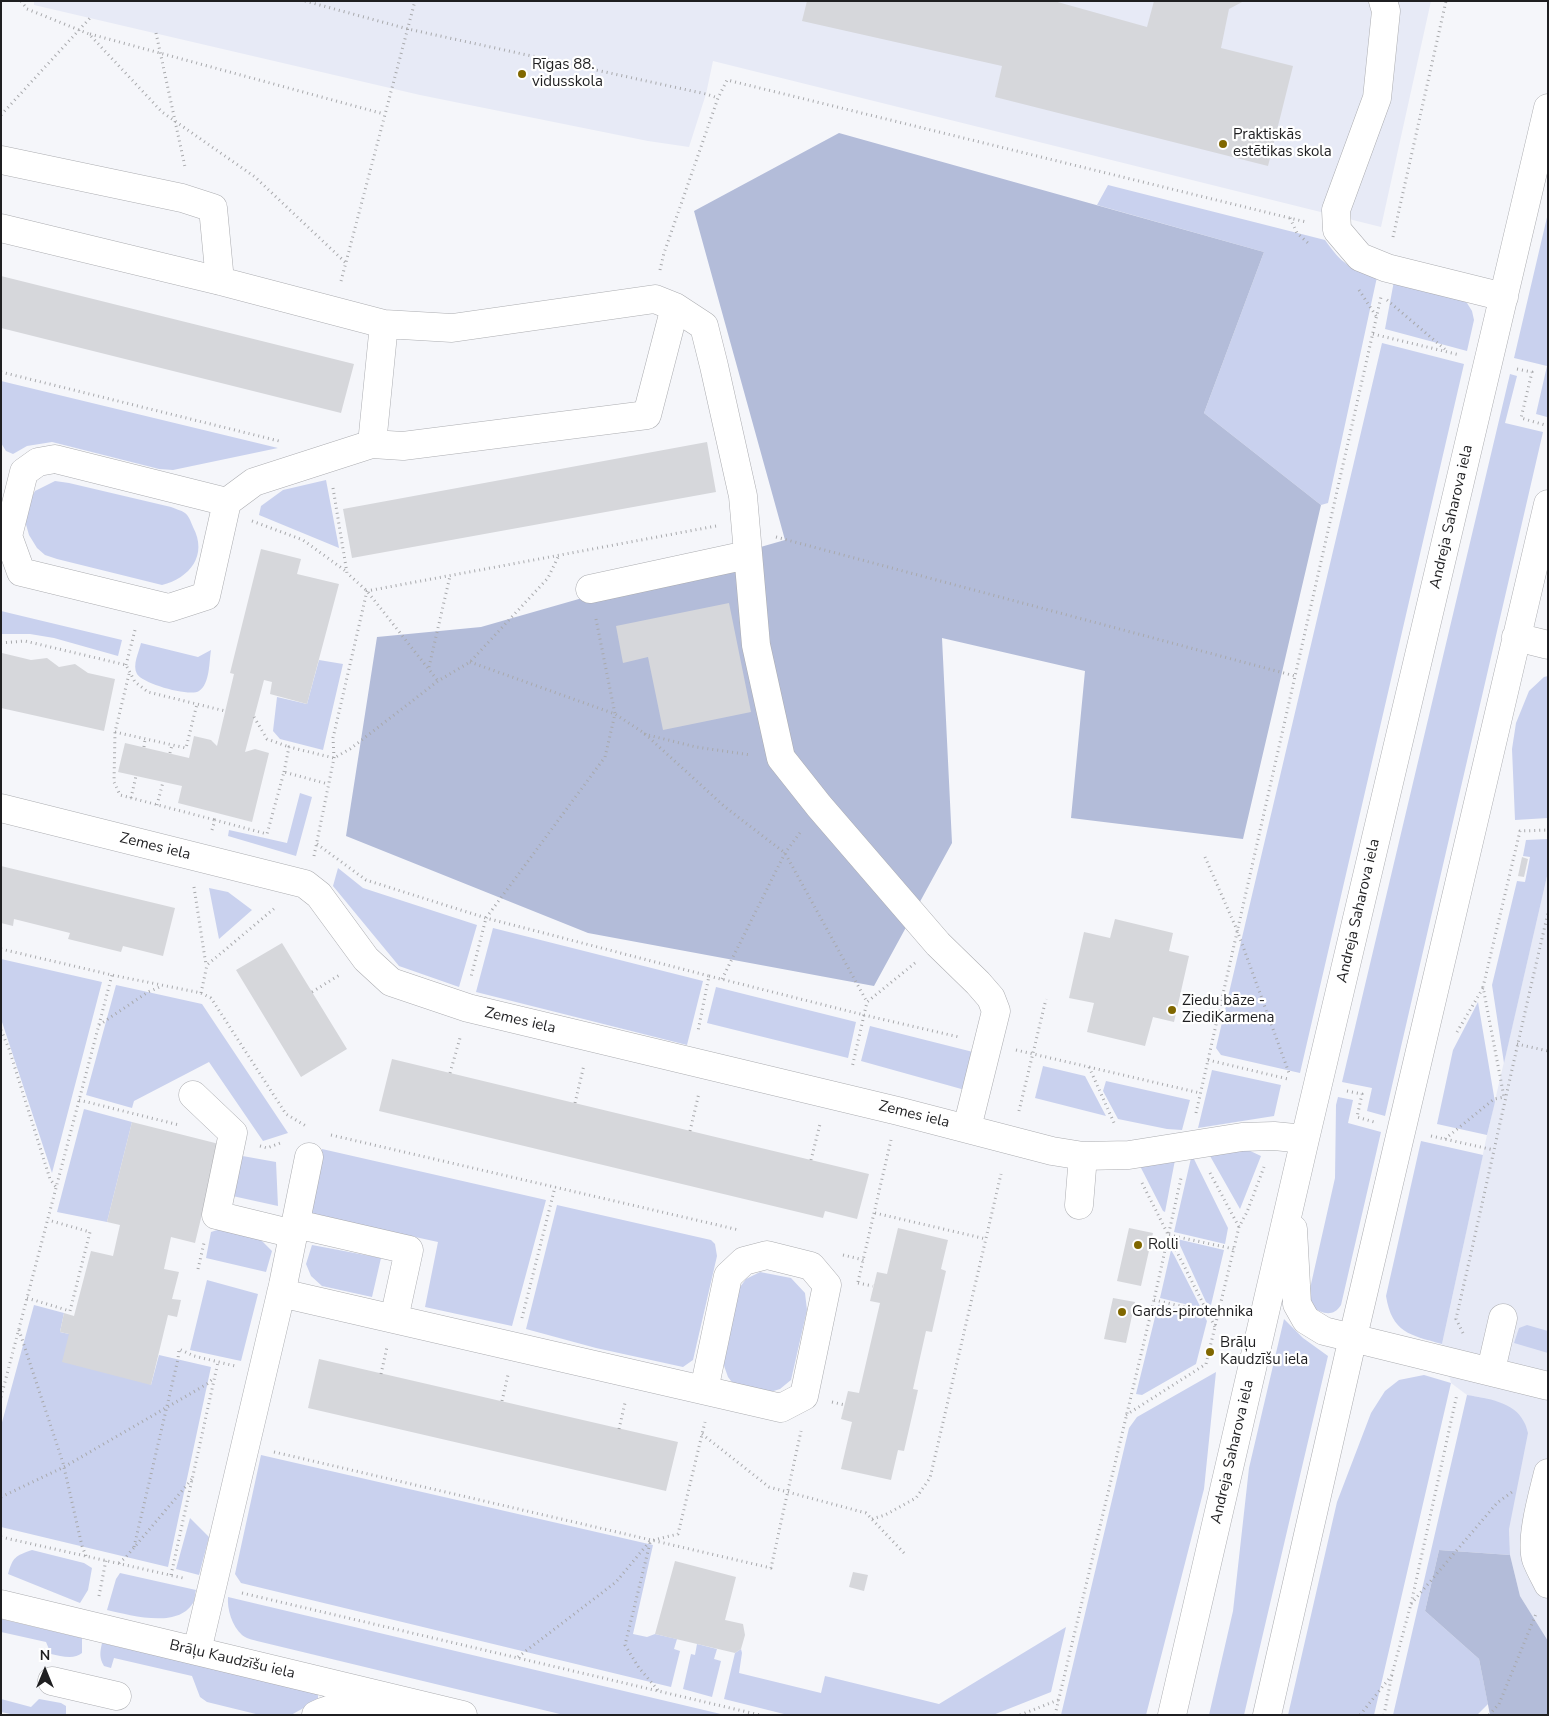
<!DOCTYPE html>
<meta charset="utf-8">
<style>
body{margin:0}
#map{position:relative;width:1549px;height:1716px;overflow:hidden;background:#f5f6fa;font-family:"Nunito Sans",sans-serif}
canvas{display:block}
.frame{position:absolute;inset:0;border:2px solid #1f1f21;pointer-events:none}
.north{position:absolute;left:20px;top:1646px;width:50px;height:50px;-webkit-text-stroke:4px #fff;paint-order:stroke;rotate:0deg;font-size:14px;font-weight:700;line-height:20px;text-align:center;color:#1f1f21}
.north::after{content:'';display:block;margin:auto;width:18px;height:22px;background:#1f1f21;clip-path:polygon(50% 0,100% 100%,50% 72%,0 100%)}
</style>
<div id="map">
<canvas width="1549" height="1716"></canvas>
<div class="frame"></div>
<div class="north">N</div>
</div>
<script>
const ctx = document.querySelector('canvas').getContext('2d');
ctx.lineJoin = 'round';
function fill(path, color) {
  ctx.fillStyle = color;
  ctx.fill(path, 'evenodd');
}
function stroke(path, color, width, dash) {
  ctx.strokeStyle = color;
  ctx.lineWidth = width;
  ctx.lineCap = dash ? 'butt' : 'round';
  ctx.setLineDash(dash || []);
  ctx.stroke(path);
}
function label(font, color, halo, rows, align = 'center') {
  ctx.font = font + ' "Nunito Sans",sans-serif';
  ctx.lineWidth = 4.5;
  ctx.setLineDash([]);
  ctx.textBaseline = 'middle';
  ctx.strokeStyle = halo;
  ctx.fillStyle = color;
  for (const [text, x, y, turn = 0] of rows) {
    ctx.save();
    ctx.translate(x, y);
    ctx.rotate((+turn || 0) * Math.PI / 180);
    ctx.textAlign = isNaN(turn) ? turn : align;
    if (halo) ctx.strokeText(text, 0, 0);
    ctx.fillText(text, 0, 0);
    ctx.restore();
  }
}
fill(new Path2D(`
 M34,1H1431L1381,227L713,61L706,94L689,147L648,141L420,95L34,5Z
 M1548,872V1641L1520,1596L1510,1555L1509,1529L1490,1399L1467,1395L1451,1383L1442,1344L1487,1135Z`), '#e7eaf6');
fill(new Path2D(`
 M1108,185L1325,240C1342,264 1349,268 1377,277L1328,503L1321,505L1204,413L1264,252L1097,205Z
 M1548,213V413L1547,417L1536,414L1547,366L1514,358Z
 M1394,281L1457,296L1467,303L1472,311L1474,320L1467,351L1385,329Z
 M1382,343L1464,364L1300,1073L1221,1055L1216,1048Z
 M1510,374L1517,376L1505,423L1543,432L1385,1116L1367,1111L1372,1088L1342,1082Z
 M1,381L278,448L173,470L159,469L52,442L27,446L13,454L6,451L1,443Z
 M326,480L339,548L259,515L261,506L283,490Z
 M55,481L69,483L171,507C175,509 181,510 185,513C189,516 191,522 193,527C208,555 190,578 162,585L57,559L45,555L37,548L29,535L25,521L30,500L35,491Z
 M1,611L122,640L118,656L54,638L30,634H1Z
 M141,643L198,657L211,650C209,662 210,684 199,691C190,697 143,684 137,674C132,665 139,652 141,643Z
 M319,660L343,664L323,750L280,739L273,731L277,697L307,704Z
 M1548,676V818L1515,820L1512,749L1516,723L1529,691L1544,677Z
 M300,793L312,797L296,856L228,836L229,830L287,843Z
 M1548,839V872L1504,1063L1492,985L1517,881L1525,882L1530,857L1523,856L1526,840Z
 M338,868L363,888L477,925L459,987L399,966L333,886Z
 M209,888L228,892L252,910L219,939Z
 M493,928L703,981L687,1045L476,992Z
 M1,959L102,982L52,1173L1,1019Z
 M116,985L202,1004L288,1133L263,1141L209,1062L134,1101L132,1108L86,1095Z
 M716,987L856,1022L848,1058L707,1023Z
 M1478,1002L1495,1102L1487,1135L1437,1124L1453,1050Z
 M870,1026L973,1052L965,1090L861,1061Z
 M1043,1066L1085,1076L1106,1116L1035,1098Z
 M1212,1070L1281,1085L1274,1116L1198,1128Z
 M1106,1081L1190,1100L1182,1130L1167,1129L1118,1119L1103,1091Z
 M1338,1097L1353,1100L1348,1123L1381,1132L1341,1305C1333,1318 1322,1313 1311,1307L1309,1293L1335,1178L1336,1105Z
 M84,1109L132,1122L107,1222L57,1212Z
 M1421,1141L1483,1155L1442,1344C1410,1335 1392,1333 1386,1296Z
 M322,1149L546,1200L512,1326L425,1307L438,1242L310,1214Z
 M1246,1149L1261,1156L1240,1209L1210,1156Z
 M237,1155L276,1162L278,1206L228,1195Z
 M1191,1158L1194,1159L1228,1228L1225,1244L1174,1232Z
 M1175,1160L1165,1212L1163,1211L1140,1166Z
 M557,1205L711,1240L715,1244L717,1256L693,1360L683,1367L596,1348L526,1329Z
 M230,1226L257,1236L272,1251L266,1272L206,1258L211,1232Z
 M1177,1239L1224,1250L1211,1305L1206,1302Z
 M312,1245L381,1258L372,1297L322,1286L311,1276L306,1264Z
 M1171,1250L1174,1255L1201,1308L1160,1298Z
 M760,1272L791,1278L805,1293L807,1310L791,1380L780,1389L764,1394L738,1390L728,1377L722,1360L737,1291L746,1279Z
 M207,1280L258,1294L241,1361L190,1350Z
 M34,1305L64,1313L60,1332L69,1334L151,1385L159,1355L211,1367L168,1567L1,1527V1426Z
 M1158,1305L1203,1314L1207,1321L1196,1364L1142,1395L1136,1394Z
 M1284,1319L1303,1338L1328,1356L1244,1715H1209L1233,1611L1249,1468Z
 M1527,1325L1548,1331V1353L1514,1343L1519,1328Z
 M1216,1372L1204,1489L1146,1715H1061L1129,1428L1137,1417Z
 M1424,1375L1451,1383L1374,1715H1288L1337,1502L1371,1413L1385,1391L1399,1380Z
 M1467,1395C1486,1398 1515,1402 1524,1422C1526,1425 1527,1430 1528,1433L1509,1529L1510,1555L1439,1550L1425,1611L1479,1659L1488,1704L1477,1715H1393Z
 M261,1455L653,1545L633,1634L647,1637L655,1634L677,1639L674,1649L680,1651L671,1687L241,1583L235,1574Z
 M190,1518L209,1537L199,1575L176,1569Z
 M32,1550L84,1563L92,1568L88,1590L80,1603L8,1574C13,1557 15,1556 32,1550Z
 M120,1573L196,1590C195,1593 195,1598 194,1601C180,1630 130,1615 107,1610L116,1579Z
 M228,1597L725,1715H564L257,1641C253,1640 245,1638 242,1635C232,1626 227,1609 228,1597Z
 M1,1619L82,1638V1653C74,1660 61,1656 51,1654L46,1642L1,1632Z
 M1066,1627L1051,1692L993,1715H788L724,1699L735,1653L741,1649L742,1653L739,1673L821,1693L825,1676L939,1704Z
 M102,1643L318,1693V1700L291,1715H260L207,1702L200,1697L192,1676L114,1658L111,1668L104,1666C99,1658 100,1652 102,1643Z
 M697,1644L717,1649L714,1659L721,1661L712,1697L683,1689L691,1654L695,1655Z
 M1,1699L31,1707L39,1699L61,1703L66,1706V1715H15L1,1712Z`), '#c9d1ee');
fill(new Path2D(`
 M839,133L1264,252L1204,413L1321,505L1243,839L1071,818L1085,671L942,638L952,843L874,986L588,933L346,836L377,637L481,627L785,540L694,211Z
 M1439,1550L1510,1555L1520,1596L1548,1641V1715H1490L1479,1659L1425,1611Z`), '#b3bcd9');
fill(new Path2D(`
 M807,1H1054L1147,27L1154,1H1244L1229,9L1221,48L1293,66L1268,166L995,97L1002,66L802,21Z
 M1,276L354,364L341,413L1,328Z
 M707,442L716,492L352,558L343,509Z
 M261,549L301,559L297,574L339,584L307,704L270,694L272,682L264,680L245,752L255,749L269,753L252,822L178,803L182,786L118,772L125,743L189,758L194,736L211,740L217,746L234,674L230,673Z
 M729,603L751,712L663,730L648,657L623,663L616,626Z
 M2,653L31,660L47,658L59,667L75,664L88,673L115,679L104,731L1,708Z
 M1522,857L1528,859L1524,877L1518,876Z
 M1,866L175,908L163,956L123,946L121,952L68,939L70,933L14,919L13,926L1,923Z
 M1115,919L1173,933L1169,951L1189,956L1174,1022L1153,1017L1145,1046L1087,1032L1094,1003L1069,998L1084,932L1110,938Z
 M282,943L347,1049L301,1077L236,970Z
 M392,1059L869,1174L857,1219L825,1211L823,1218L379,1111Z
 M132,1122L219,1144L195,1243L171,1237L164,1269L179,1272L172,1299L181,1300L177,1317L168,1315L151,1385L62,1362L69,1334L60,1332L64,1313L74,1316L91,1251L113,1256L120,1225L107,1222Z
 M898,1228L948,1240L941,1269L946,1271L932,1332L926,1331L913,1389L918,1390L904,1451L898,1450L891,1480L841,1469L852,1422L841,1419L848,1391L859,1393L880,1303L870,1301L877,1272L887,1274Z
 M1129,1228L1153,1233L1141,1286L1117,1281Z
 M1113,1298L1135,1302L1126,1343L1104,1339Z
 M319,1359L678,1442L666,1491L308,1408Z
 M675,1561L736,1577L725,1620L743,1624L745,1635L741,1649L735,1653L655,1634Z
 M853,1572L868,1575L864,1591L849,1587Z`), '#d6d7db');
const minor = new Path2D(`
 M1383,1L1386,11L1377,98L1336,210L1337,230L1360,257L1387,268L1504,297
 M1,160L182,198L213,208L220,281
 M1,228L220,281L384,324L452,328L655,299L675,307L704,326L714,366L743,496L756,645L781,758L819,806L938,944L978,983L991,998L996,1011L967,1128
 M372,444L403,446L647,415L675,307
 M227,502L206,596L169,608L21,572L8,536L24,472L38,462L55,459L227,502L254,482L372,444L384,324
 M590,589L747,555
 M1516,637L1548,645
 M1,808L305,884L319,895L366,959L391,982L468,1008L898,1111L1052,1151L1083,1156L1129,1155L1242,1137L1274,1136L1305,1139
 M193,1095L233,1133L216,1215L294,1234
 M1079,1205L1083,1156
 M296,1224L409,1250L394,1319
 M1293,1229L1297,1304L1306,1320L1324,1331L1548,1386
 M281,1293L781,1408L804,1396L827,1285L811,1266L767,1255L744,1261L728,1276L704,1390
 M1491,1370L1503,1318
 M1548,1473C1543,1494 1530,1538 1536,1559C1539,1567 1544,1576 1548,1584
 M1,1604L463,1715
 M197,1651L283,1285L309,1157
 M52,1681L117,1696
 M316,1715C339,1702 362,1709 386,1715
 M1172,1715L1305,1139L1548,108
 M1267,1715L1353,1337L1548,504`);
stroke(minor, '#acadb1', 29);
stroke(new Path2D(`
 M21,1L27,9L89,34L162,112L255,177L346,263
 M305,1L408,29L706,94L718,98
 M156,33L185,167
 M90,34L384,114
 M1,115L90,18
 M1290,218L1297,233L1309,244
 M1393,237L1446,1
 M660,270L664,253L718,98L727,80L1306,222
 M341,281L415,1
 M1359,290L1376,316
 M1387,300L1447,351
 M1373,334L1460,355
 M1517,369L1532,372L1521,418L1545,425
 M1,372L279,441
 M333,488L347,573L367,591L438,681
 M252,521L303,540L347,572
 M776,537L1295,676
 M596,619L615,714L605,757L486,918L709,976L698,1031
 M1,643L25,641L126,665L135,682L148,692L225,711
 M470,662L615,714L644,733L725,807L785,853L867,1002
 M126,665L135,630
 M429,667L450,576
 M129,674L115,732L114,782L120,795L215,820
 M254,717L267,739L289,747
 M115,732L186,748L197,704
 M644,734L696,747L751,755
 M144,747L145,739
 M170,753L172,745
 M284,772L289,747L334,758L350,749L438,681L470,662L548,578L559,555
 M131,798L136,776
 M157,805L163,782
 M212,830L215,820L267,834L284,772L328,784
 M317,844L366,880L486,918L471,977
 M314,856L334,758L333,738L367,591L716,526
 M1205,857L1237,930L1289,1073
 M194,887L206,965
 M1,949L112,975L201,993L211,998L286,1114L306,1126
 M915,963L867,1002L864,1015L959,1037
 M709,976L864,1015L852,1068
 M722,979L785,853L802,830
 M312,992L341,974
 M201,993L207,965L276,907
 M99,1025L148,992L162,986
 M1,1030L9,1049L50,1179L56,1187
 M1457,1032L1483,988
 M1517,1044L1548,1051
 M1016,1050L1200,1093
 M1208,1060L1288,1079
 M1089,1067L1115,1125
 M450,1073L460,1038
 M1347,1091L1362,1094L1357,1117L1374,1122
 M79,1100L179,1125
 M575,1103L584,1065
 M1019,1111L1046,999
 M1196,1113L1381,297
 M690,1131L699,1093
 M331,1135L739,1230
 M1431,1136L1494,1150
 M1445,1139L1494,1099L1504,1097L1483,987L1520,831L1548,830
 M260,1146L267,1148L283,1142
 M811,1160L820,1124
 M1210,1173L1239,1227
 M1142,1183L1215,1327
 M875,1213L986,1239
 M1169,1235L1234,1249
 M843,1255L864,1260
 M198,1269L204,1243
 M858,1282L891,1140
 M858,1283L873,1286
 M27,1298L70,1311L90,1232L48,1220
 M1154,1300L1207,1312
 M522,1318L555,1187
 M19,1330L63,1463L82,1546L86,1556
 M1463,1333L1456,1319C1487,1184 1516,1048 1548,913
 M381,1374L387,1347
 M1,1397L112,975
 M502,1401L508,1375
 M832,1402L845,1405
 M1126,1415L1206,1364L1239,1227L1247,1212L1264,1167
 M619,1429L625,1403
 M702,1434L769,1487L866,1513L904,1553
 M274,1452L771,1568L801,1431
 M1,1497L64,1467L207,1384L214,1378
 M872,1519L885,1515L916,1498L930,1478L1001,1174
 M1,1537L183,1578
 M650,1543L625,1645L639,1668L658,1690
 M134,1547L178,1359L179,1349L194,1356L235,1366
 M119,1563L126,1557L192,1479
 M171,1575L218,1362
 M242,1593L760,1715
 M99,1596L106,1560
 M1411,1604L1497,1503L1512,1492
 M518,1657L616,1582L650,1541L678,1534L705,1422
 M1020,1715L1058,1700
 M1055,1715L1154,1300L1181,1178
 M1360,1715L1392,1675
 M1384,1715L1392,1674L1411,1604L1457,1394
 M1489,1715L1499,1704L1536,1614L1538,1613`), '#a8a9ac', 3, [1, 4]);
stroke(minor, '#fff', 28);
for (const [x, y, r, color] of [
 [522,74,5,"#806700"],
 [1223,144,5,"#806700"],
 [1172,1010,5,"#806700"],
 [1138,1245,5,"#806700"],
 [1122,1312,5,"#806700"],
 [1210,1352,5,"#806700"]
]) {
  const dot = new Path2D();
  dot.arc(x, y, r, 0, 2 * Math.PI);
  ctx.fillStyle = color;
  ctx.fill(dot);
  stroke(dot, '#fff', 2);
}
label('15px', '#1f1f21', '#fff', [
 ["Rīgas 88.",532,65],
 ["vidusskola",532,82],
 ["Praktiskās",1233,135],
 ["estētikas skola",1233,152],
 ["Ziedu bāze -",1182,1001],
 ["ZiediKarmena",1182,1018],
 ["Rolli",1148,1245],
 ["Gards-pirotehnika",1132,1312],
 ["Brāļu",1220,1343],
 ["Kaudzīšu iela",1220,1360]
], 'left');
label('15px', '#1f1f21', '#fff', [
 ["Andreja Saharova iela",1452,517,-77],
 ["Zemes iela",155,847,14],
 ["Andreja Saharova iela",1359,911,-77],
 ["Zemes iela",520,1021,13],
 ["Zemes iela",914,1115,14],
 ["Andreja Saharova iela",1233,1452,-77],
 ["Brāļu Kaudzīšu iela",232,1660,13]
]);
</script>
